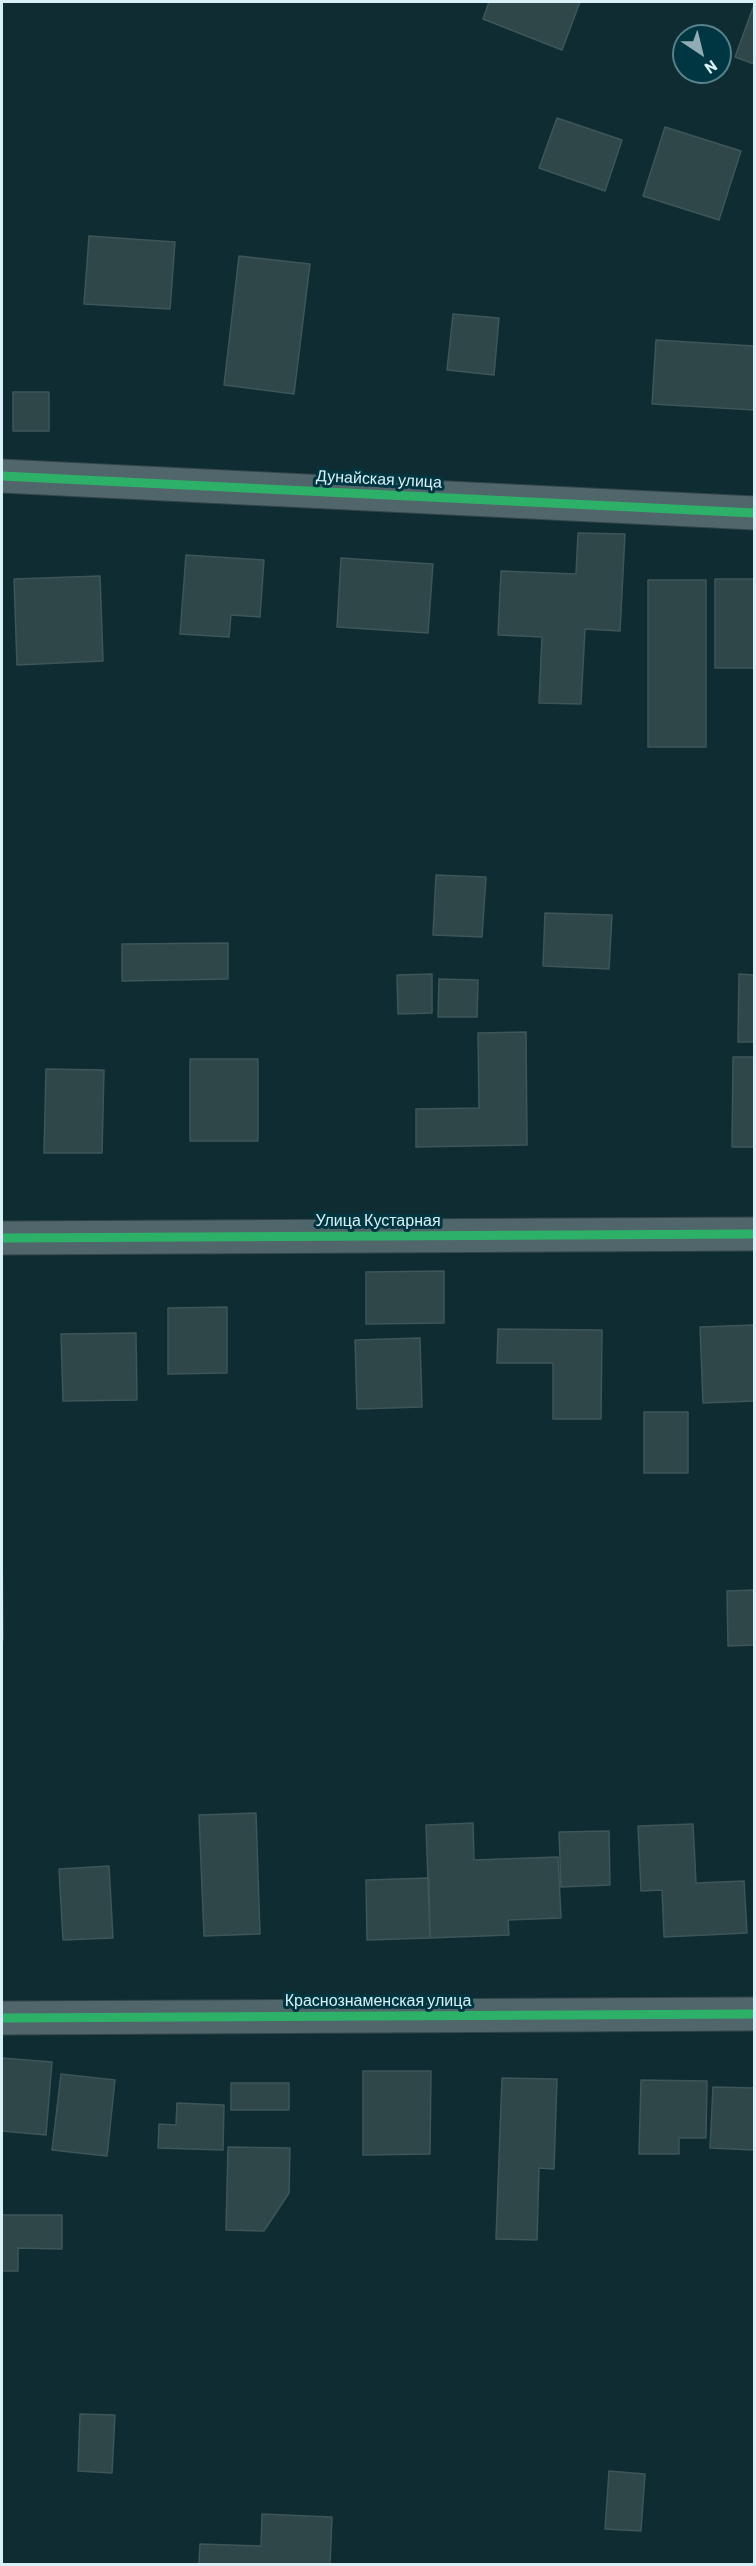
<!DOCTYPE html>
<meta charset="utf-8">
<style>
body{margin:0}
#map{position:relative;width:756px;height:2566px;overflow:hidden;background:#0f2c32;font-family:Barlow,sans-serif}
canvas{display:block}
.frame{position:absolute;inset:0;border:3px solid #d8f1f8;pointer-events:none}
.north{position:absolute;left:672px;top:24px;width:60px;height:60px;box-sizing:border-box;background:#003641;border:2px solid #56818a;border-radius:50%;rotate:145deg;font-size:16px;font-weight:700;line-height:24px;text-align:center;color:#d8f1f8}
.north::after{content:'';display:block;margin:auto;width:21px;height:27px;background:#92acb3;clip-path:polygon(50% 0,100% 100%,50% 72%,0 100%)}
</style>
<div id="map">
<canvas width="756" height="2566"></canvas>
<div class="frame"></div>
<div class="north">N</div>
</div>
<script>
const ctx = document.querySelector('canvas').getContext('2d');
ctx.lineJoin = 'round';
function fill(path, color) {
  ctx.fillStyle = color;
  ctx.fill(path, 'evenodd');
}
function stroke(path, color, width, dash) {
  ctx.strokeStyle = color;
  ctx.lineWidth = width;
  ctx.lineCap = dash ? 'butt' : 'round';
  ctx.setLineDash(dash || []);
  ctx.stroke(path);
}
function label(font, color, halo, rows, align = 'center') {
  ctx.font = font + ' Barlow,sans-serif';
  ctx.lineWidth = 6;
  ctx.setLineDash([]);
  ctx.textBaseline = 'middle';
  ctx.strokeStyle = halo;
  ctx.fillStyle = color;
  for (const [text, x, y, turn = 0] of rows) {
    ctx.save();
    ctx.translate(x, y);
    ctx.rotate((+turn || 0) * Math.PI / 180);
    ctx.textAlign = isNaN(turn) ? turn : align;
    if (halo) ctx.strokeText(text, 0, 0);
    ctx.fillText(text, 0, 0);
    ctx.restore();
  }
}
const building = new Path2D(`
 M489,2H580L562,50L483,19Z
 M754,5V64L735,57Z
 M557,118L622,140L605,191L539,168Z
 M665,127L741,151L719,220L643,196Z
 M89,236L175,242L170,309L84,304Z
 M239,256L310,264L294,394L224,385Z
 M453,314L499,318L494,375L447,370Z
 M656,340L754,346V410L652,404Z
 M13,392H49V431H13Z
 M578,533L625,534L620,631L585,629L581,704L539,703L542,637L498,635L501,571L576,574Z
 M186,555L264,560L260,617L231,615L229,637L180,634Z
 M341,558L433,564L428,633L337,627Z
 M100,576L103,661L17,665L14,579Z
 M715,579H754V668H715Z
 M648,580H706V747H648Z
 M436,875L486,877L482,937L433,935Z
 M545,913L612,915L609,969L543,966Z
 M228,943V979L122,981V944Z
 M432,974V1013L398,1014L397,975Z
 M739,974L754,975V1042H738Z
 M439,979L478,980L477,1017H438Z
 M526,1032L527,1145L416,1147V1109L479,1108L478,1033Z
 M733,1057H754V1147H732Z
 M190,1059H258V1141H190Z
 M46,1069L104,1070L102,1153H44Z
 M444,1271V1323L366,1324V1272Z
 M227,1307V1373L168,1374V1308Z
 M754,1325V1401L703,1403L700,1327Z
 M498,1329L602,1330L601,1419H553V1363H497Z
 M136,1333L137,1400L63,1401L61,1334Z
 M420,1338L422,1407L357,1409L355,1340Z
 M644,1412H688V1473H644Z
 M2,1539L3,1640H2Z
 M754,1590V1645L728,1646L727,1591Z
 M256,1813L260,1934L204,1936L199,1815Z
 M473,1823L474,1860L558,1857L561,1918L508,1920L509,1935L430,1938L426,1825Z
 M693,1824L696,1883L744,1881L747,1933L664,1937L662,1890L641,1891L638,1826Z
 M609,1831L610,1885L561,1887L559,1832Z
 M109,1866L113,1938L63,1940L59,1869Z
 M429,1878L430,1938L367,1940L366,1880Z
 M2,2058L52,2062L46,2135L2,2131Z
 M363,2071H431L430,2154L363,2155Z
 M61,2074L115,2080L107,2156L52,2150Z
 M502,2078L557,2079L554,2169L539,2168L537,2240L496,2239Z
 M641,2080L707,2081L706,2138H679V2154H639Z
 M231,2083H289V2110H231Z
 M713,2087L754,2088V2150L710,2148Z
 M177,2103L224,2105L223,2150L158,2148L159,2124L176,2125Z
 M228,2147L290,2148L289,2193L264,2231L226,2230Z
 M2,2215H62V2249L18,2248V2271H2Z
 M80,2414L115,2415L112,2473L78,2471Z
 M609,2471L645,2474L641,2531L605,2529Z
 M262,2514L332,2517L330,2564H199L200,2544L261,2546Z`);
fill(building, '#2f4749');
stroke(building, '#3e5658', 1.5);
const street = new Path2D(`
 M2,476L754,513
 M2,1238L754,1234
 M2,2018L754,2014`);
stroke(street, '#324549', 35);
stroke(street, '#51666b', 33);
stroke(new Path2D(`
 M2,476L754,513
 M2,1238L754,1234
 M2,2018L754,2014`), '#2db169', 9);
label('16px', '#d8f1f8', '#003641', [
 ["Дунайская улица",379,479,3],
 ["Улица Кустарная",378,1221],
 ["Краснознаменская улица",378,2001]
]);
</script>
